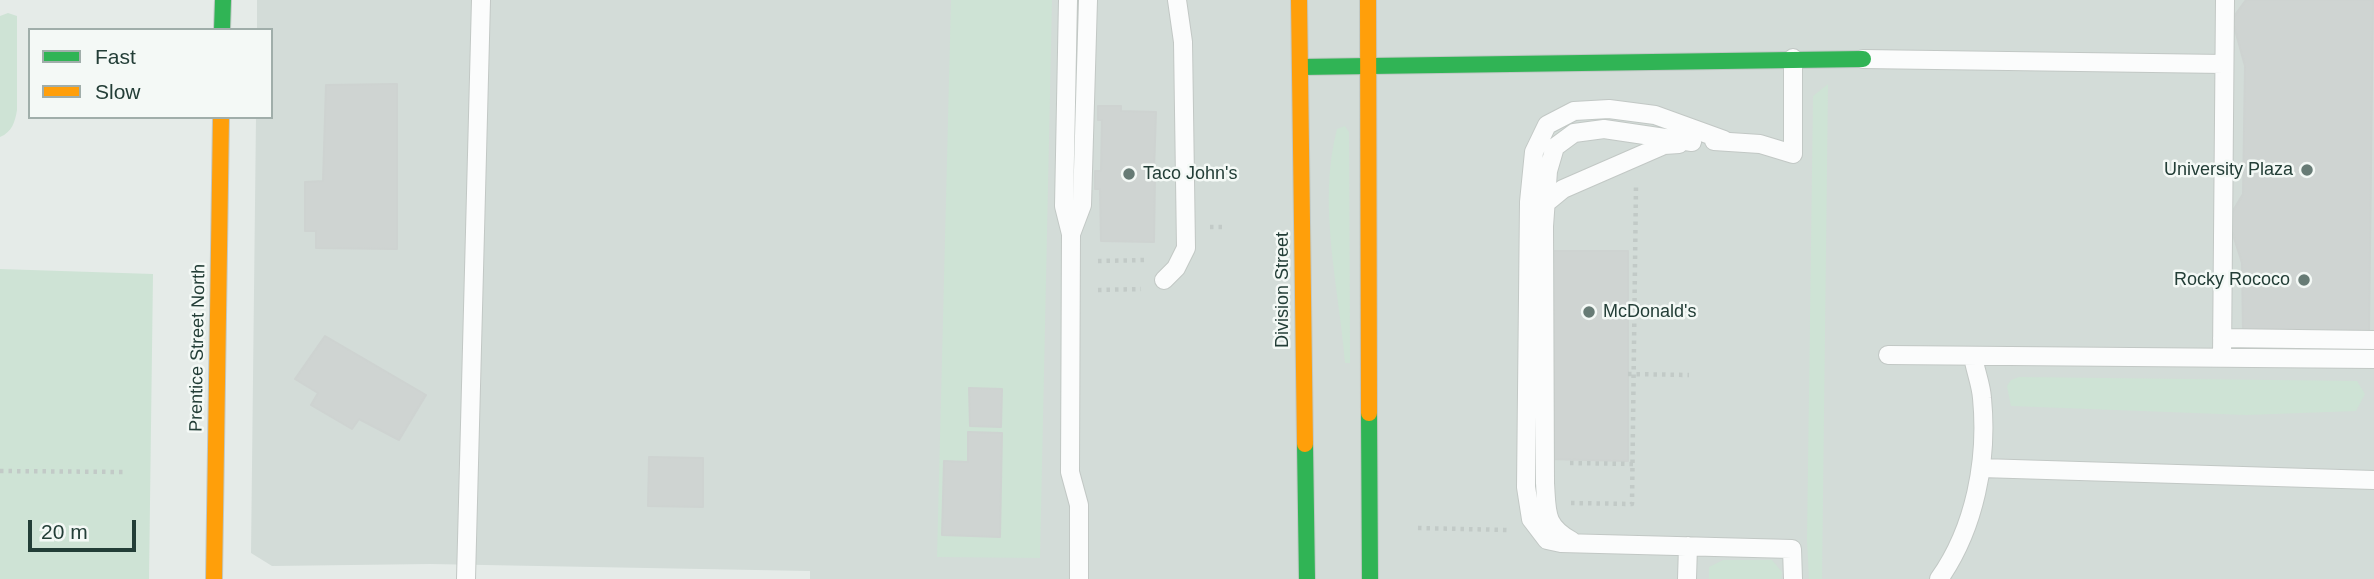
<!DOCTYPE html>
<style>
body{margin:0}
#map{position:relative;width:2374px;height:579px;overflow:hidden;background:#e5ebe8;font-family:Arial,sans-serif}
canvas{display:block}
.legend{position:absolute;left:28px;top:28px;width:245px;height:91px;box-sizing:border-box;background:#f4f9f6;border:2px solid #a0aeaa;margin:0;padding:9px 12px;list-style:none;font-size:21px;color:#233e37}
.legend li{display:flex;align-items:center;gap:14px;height:35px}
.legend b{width:35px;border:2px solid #a0aeaa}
.scale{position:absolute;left:28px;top:520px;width:108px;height:32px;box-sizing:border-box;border:4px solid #233e37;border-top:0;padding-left:9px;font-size:21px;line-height:24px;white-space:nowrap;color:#233e37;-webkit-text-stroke:5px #f4f9f6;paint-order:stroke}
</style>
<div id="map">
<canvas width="2374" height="579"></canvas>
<ul class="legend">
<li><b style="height:9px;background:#30b455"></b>Fast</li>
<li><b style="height:9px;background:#ff9f0a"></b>Slow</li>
</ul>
<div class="scale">20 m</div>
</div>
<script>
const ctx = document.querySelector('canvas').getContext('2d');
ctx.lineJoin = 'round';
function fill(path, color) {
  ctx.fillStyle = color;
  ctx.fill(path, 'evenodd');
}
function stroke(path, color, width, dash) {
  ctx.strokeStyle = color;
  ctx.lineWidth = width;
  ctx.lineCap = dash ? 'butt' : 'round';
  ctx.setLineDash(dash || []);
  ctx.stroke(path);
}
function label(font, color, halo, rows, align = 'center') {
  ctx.font = font + ' Arial,sans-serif';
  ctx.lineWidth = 5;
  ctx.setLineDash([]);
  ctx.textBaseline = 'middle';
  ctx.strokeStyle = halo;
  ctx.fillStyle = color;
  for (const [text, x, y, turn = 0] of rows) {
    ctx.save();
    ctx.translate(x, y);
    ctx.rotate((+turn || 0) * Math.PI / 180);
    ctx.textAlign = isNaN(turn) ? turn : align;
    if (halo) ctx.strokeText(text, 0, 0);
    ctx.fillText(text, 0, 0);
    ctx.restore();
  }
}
fill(new Path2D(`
 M257,0H2374V579H810V571L430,564L272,566L251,553L256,117H271V30H257Z`), '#d3dcd8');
fill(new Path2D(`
 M951,0H1052L1040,558L937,557Z
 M8,13L17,16V110C15,122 12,132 0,137V16Z
 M1828,84L1822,579H1809L1807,540L1813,96Z
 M1345,126L1349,132L1350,363H1345C1339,287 1317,204 1337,129Z
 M0,269L153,274L149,579H0Z
 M2019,377L2357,381L2365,394L2356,411L2246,415L2011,406L2007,386L2011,380Z
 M1723,560H1772L1782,572L1781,579H1709V567Z`), '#cee3d5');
const building = new Path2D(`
 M2246,0H2373L2369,332H2243L2242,263L2228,219L2243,194L2245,66L2232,19Z
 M397,84V249L316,248V231H305V182L323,181L326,85Z
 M1098,106H1121V111L1156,112L1154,171H1162V176H1155L1154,242L1101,241L1100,189H1095V171H1101L1102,120H1098Z
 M1550,251H1628V461L1548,459Z
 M325,336L426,395L399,440L359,419L352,429L311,405L318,393L295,379Z
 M969,388L1002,389L1001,427L970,426Z
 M968,432L1002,433L1000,537L942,535L944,461L968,462Z
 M649,457L703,458V507L648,506Z`);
fill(building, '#cfd4d2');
stroke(building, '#ced3d1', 2);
const lane = new Path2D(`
 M1068,0L1064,206L1071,234L1070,472L1079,505V579
 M1863,59L2224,64
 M1724,140L1655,115L1609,109L1574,111L1547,125L1534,152L1529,202L1526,487L1531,519L1547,540L1561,543L1792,549L1793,579
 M1714,141L1760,144L1793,154V58
 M1546,203L1563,189L1664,145L1679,144
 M1071,234L1082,205L1088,0
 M1164,280L1176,268L1186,248L1183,42L1177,0
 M2222,338L2374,340
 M1888,355L2374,359
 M2222,357L2225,0
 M1981,468L2374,480
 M1572,541C1544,526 1547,512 1545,483L1544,226L1548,171L1555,147L1574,133L1604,129L1692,142
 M466,579L481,0
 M1687,579L1688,546
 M1939,579C1975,528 1988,460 1982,398C1981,384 1975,370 1973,356`);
const fast = new Path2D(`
 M222,30L223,0
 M1300,67L1863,59
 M1369,413L1370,579
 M1305,444L1307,579`);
const slow = new Path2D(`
 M1299,0L1305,444
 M1368,0L1369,413
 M214,579L221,117`);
stroke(lane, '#c2c8c5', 20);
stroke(fast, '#c0c8c5', 18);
stroke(slow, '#c0c8c5', 18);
stroke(new Path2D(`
 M1210,227H1223
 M1098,261L1145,260
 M1098,290L1141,289
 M1628,374L1689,375
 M1570,463L1633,464
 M0,471L125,472
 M1571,503L1632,504L1636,185
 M1418,528L1508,530`), '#c2cac7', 4.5, [3.5, 5]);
stroke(lane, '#fbfcfc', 18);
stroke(fast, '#30b455', 16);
stroke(slow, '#ff9f0a', 16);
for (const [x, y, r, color] of [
 [2307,170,7,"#677b75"],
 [1129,174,7,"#677b75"],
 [2304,280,7,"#677b75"],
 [1589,312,7,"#677b75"]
]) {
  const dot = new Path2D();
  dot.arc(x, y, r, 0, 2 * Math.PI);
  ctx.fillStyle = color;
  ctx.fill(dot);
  stroke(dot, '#f4f9f6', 2.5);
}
label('18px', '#233e37', '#f4f9f6', [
 ["University Plaza",2293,170],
 ["Taco John's",1143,174,"left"],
 ["Rocky Rococo",2290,280],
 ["McDonald's",1603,312,"left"]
], 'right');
label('18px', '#233e37', '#f4f9f6', [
 ["Division Street",1283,290,-90],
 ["Prentice Street North",198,348,-89]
]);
</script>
